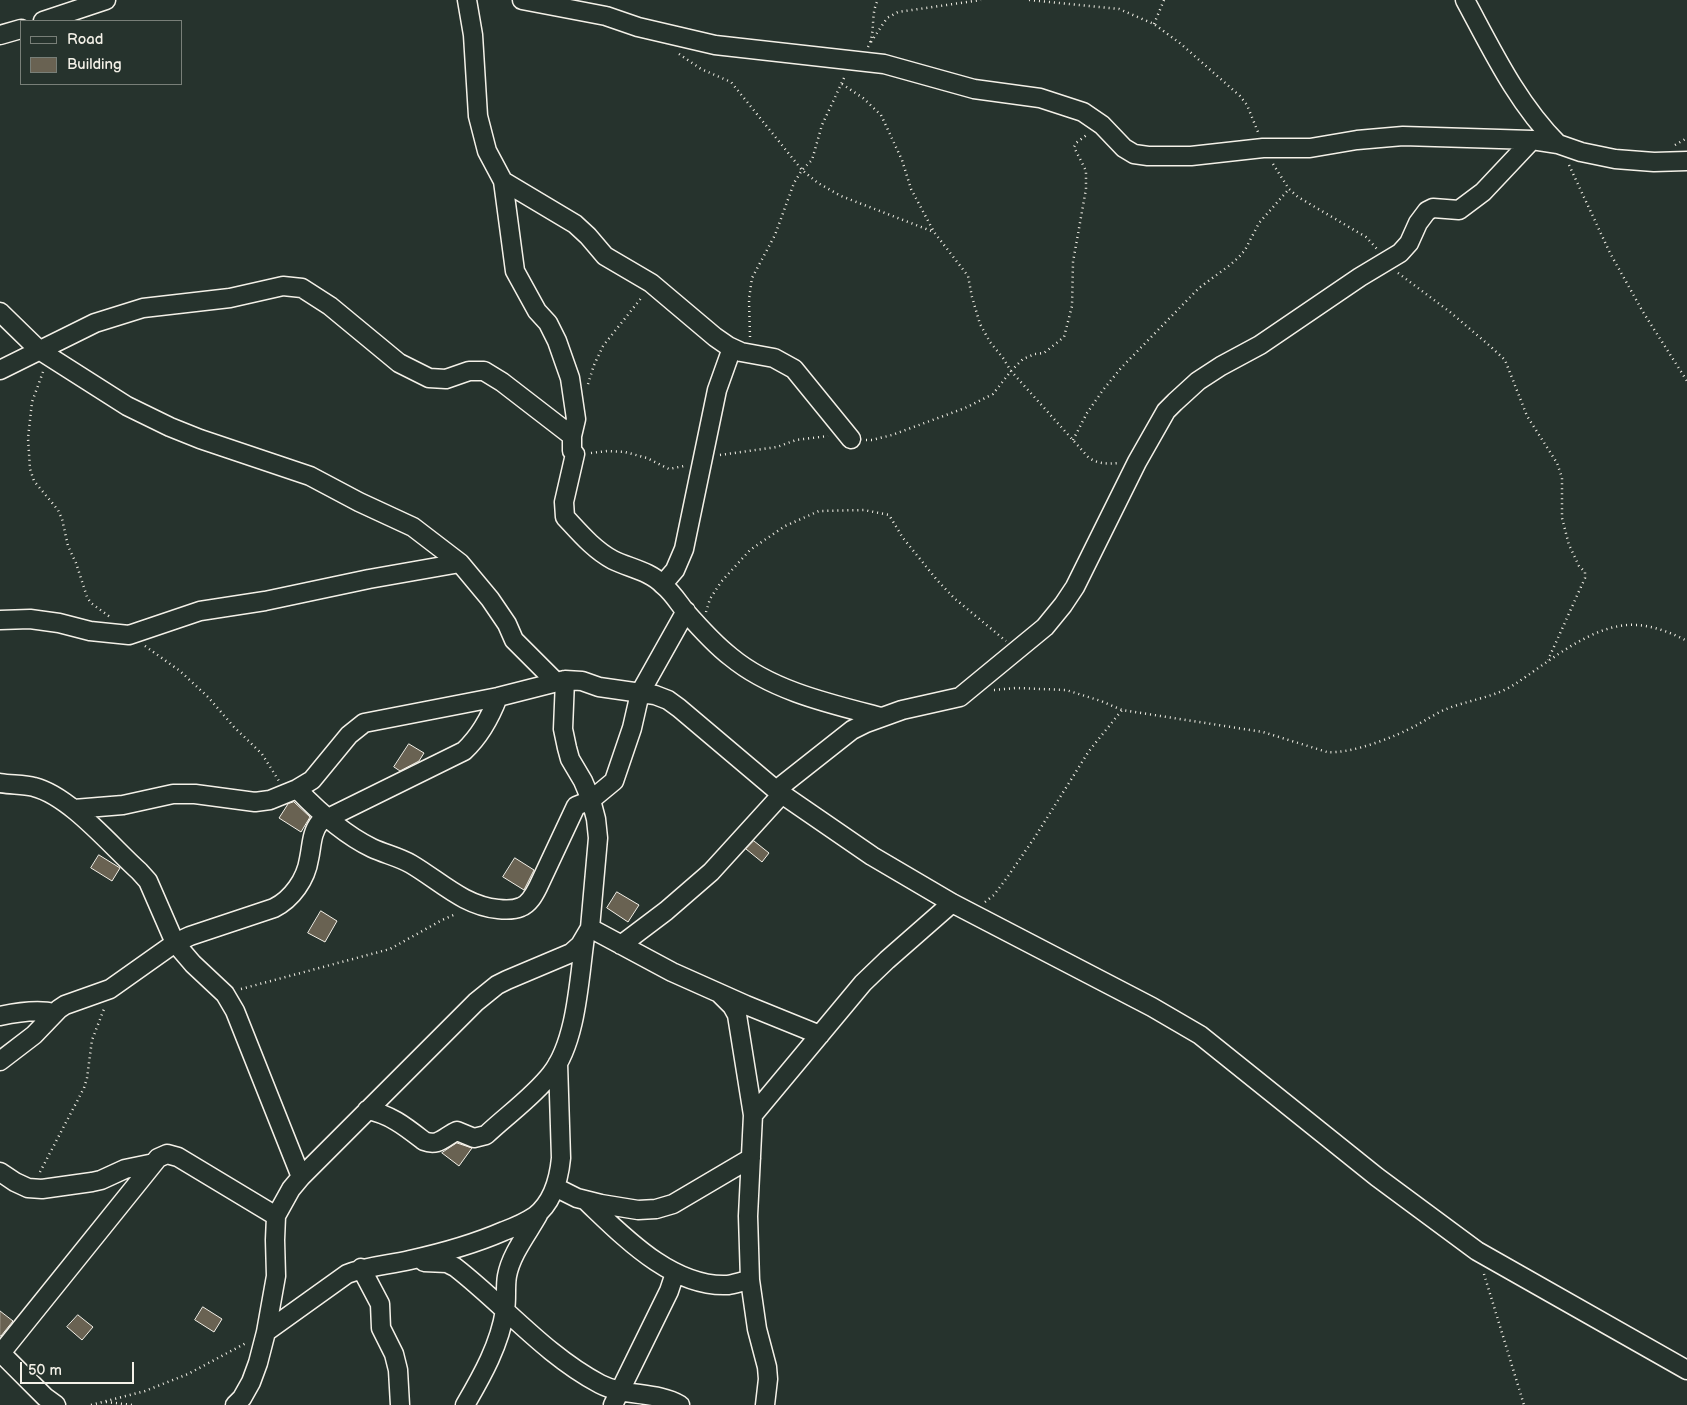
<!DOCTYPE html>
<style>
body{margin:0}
#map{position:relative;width:1687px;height:1405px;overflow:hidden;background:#26332d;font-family:"Balsamiq Sans",sans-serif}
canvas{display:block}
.legend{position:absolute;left:20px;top:20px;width:162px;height:65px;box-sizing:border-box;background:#26332d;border:1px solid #787f78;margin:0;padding:6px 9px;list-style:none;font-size:15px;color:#f4f1e8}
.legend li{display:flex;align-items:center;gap:10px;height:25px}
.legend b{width:25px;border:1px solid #787f78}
.scale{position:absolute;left:20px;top:1362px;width:114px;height:22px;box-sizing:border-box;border:2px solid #f4f1e8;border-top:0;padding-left:6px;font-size:15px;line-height:18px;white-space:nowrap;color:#f4f1e8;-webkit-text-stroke:4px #26332d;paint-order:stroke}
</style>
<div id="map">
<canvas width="1687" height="1405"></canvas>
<ul class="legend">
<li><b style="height:6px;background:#26332d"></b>Road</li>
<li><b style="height:14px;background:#696252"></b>Building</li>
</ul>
<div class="scale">50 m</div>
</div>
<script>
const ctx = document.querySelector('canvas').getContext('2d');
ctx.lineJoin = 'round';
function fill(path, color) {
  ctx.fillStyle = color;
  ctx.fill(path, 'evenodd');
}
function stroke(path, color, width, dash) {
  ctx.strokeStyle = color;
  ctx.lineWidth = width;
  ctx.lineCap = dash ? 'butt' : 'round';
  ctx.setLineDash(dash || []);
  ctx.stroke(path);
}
const building = new Path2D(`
 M409,744L424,753L419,761L400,771L394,767Z
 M294,802L310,817L301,832L279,818L288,804Z
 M754,841L769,853L762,862L746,849Z
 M99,855L120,868L112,881L91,868Z
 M515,858L534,870L524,890L503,877Z
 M617,892L639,905L628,922L607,908Z
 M321,911L337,921L325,942L308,933Z
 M457,1143L472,1148L459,1166L442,1153Z
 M203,1307L222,1319L214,1332L195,1320Z
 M0,1311L13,1321L1,1336H0Z
 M78,1315L93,1327L82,1340L67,1327Z`);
fill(building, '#696252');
stroke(building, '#f4f1e8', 1);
const minor = new Path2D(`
 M467,0L473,35L478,116L487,151L503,181L575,224L588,236L605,256L651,283L715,337L728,346L741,352L774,358L794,369L851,439
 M522,0L606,16L638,27L715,45L884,64L974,89L1040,98L1083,112L1102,125L1124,148L1134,154L1148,156H1191L1263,148H1310L1357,140L1403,136L1532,140L1558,144L1581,152L1615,159L1654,162L1687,161
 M1465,0C1492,50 1517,103 1558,144
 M43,21L106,0
 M0,35L21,29
 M503,181L515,271L537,311L548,323L557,341L570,378L576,419L572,436V451L575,454L564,502L565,517C579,532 594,550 613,560C629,568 650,571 663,585C672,592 678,602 685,611C699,627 714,644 731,657C772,691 831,704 881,717
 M0,312L39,350L127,406L170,427L200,439L310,476L359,502L413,527L460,563L490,599L507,624L514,640L556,682
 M0,370L95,323L143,308L230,298L283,286L302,288L330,306L399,363L429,378L446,379L469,371H484L502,382L572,436
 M663,584L675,570L684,549L717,390L732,348
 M0,620L30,619L59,623L90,631L129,635L200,611L265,601L369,579L460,563
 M0,783C11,785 24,784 34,787C70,796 111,846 139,871L148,881L175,943L193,964L225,994L235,1011L301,1177
 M297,789C319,812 343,834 372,848C385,854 399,857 411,864C440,881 464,906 498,909C506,910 514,910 521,907C529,904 534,895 538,887L576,806L591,800L614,781L632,728L640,693L686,611
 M776,790L852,730L866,723L902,710L960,697L1045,627L1063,605L1075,587L1137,462L1166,411L1175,402L1198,381L1221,366L1260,345L1360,277L1400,253L1409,243L1418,223L1427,211L1433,208L1459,210L1483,192L1532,140
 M74,809L123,805L173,794H195L255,802L270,800L297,789L312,780L349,735L364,723L498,697L565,680L582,681L599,687L655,695L668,700L679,708L776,790L872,856L952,903L1152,1007L1200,1035L1377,1177L1477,1251L1687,1370
 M590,928L672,972L746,1005L820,1035
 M621,945L666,911L711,872L782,794
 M719,993L732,1006L737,1015L753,1115L748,1216L750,1280L757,1329L767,1367L768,1379L765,1405
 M0,1016C18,1012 37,1009 55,1013
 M0,1061L34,1035L59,1009L65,1005L110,989L175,943L190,936L274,908C292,899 306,879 309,859C312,846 311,833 320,822L464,751C480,736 490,718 498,697
 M367,1110C390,1114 406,1127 424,1141C439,1147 445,1136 457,1131L474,1138L486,1135C507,1115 533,1097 551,1074C577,1041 579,978 585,937
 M753,1115L863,983L887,960L952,903
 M0,1172L15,1182L28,1188L42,1189L92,1182L101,1180L125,1169L154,1163
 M555,1187L577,1198L601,1204L638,1210L656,1209L673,1204L751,1158
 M586,1201C623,1236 672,1288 728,1285C735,1284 743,1281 750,1280
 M424,1262L447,1263L455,1267C504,1305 545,1355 600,1384C625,1397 656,1391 680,1405
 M361,1268L380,1304L381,1328L394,1354L398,1370L400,1405
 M266,1332L347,1274C367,1266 389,1265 410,1260C442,1253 474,1244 504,1231C515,1227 526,1222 535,1216C553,1202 559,1179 561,1158L558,1063
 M0,1352L45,1397L56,1405
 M1,1353L158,1158L167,1154L178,1157L276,1216
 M235,1405L242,1398L251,1382L258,1363L266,1332L276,1276L275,1240L276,1216L291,1189L301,1177L476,1002L497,985L507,980L571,953L580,945L590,928L598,838L596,819L591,800L583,781L570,759L567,748L563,729L565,680
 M465,1405C482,1376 500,1344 505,1310C507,1299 505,1287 507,1276C511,1254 528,1233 538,1215
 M613,1405L669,1291L675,1273`);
stroke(minor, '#f4f1e8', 21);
stroke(new Path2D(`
 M1029,0L1119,9L1154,24L1181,44L1240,96L1247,105L1258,132
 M1154,24L1164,0
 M871,42L887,18L898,12L981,0
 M868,47C876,33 870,14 878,0
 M679,54L701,69L731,82L802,170L818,183L841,196L934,232
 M842,84L863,98L881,115L902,160L911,189L934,232L968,276L972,297L980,324L990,342L1003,358L1011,371L1089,458C1099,464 1107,464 1119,463
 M1675,145L1687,138
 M1273,164L1289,189L1298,197L1366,237L1377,249
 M1569,165L1610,253L1643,312L1687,381
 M1398,273L1450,312L1490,346L1505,360L1527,416L1557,463L1562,478V518L1569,545L1579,566L1585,572V578L1548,660
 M750,337L749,299L752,278L775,235L794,183L802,170L812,160L822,125L845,76
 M43,372L32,402L28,438L30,469L34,481L58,510L62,519L68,546L76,563L87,597L91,603L110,617
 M588,384L594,365L603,346L642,297
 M866,440H872L892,435L965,408L993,394L1011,371L1023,359L1035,354L1044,353L1064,337L1072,306L1073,262L1086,189V171L1074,147L1076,143L1088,134
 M1073,440L1087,413L1103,390L1121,368L1199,288L1230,265L1239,257L1245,250L1259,223L1289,189
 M591,453L607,451L625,452L647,458L669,469L684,466
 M720,455L777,447L796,440L828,436
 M706,612L710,599L721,582L750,550L785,526L819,511L864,510L889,515L903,538L937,580L954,598L1006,641
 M145,646L180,671L208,697L234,727L262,754L279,781
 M994,690L1016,688L1066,690L1101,701L1122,710L1263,732L1327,752C1352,754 1395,737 1417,725C1426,720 1435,714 1444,710C1467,700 1494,698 1515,684C1549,662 1594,622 1637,625C1654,626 1672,633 1687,641
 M985,902L994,895L1006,879L1035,837L1089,751L1122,710
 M241,989L390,949L442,920L456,914
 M40,1172L84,1088L87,1078L92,1040L104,1009
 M1484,1274L1524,1405
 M106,1402L133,1405
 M91,1405L145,1391L188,1374L246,1343`), '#f4f1e8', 2.5, [1, 4]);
stroke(minor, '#26332d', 18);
</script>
